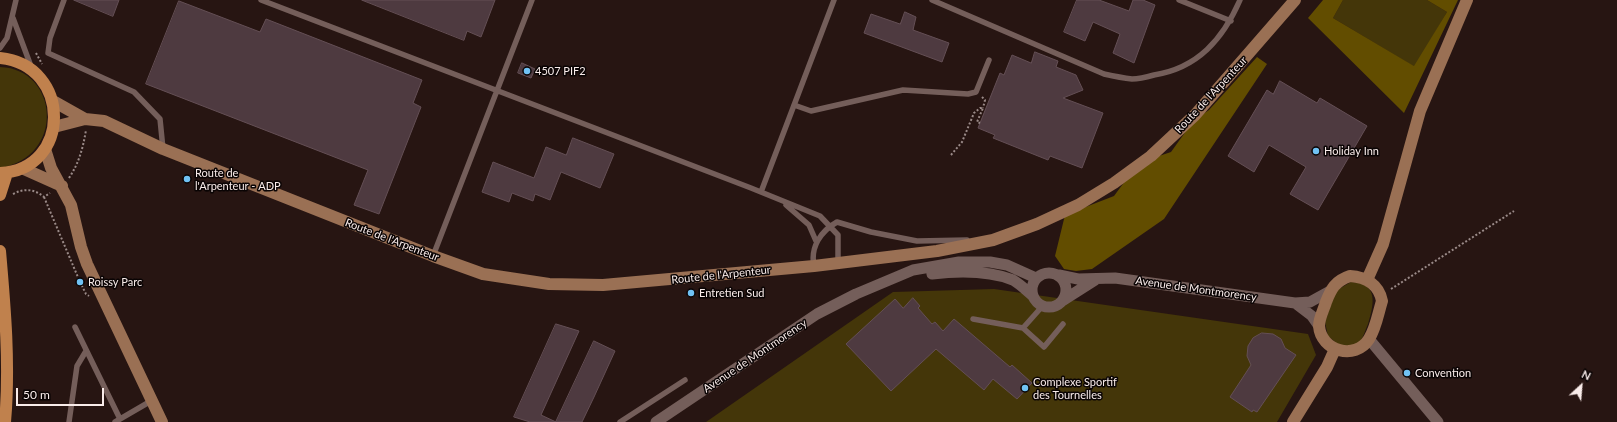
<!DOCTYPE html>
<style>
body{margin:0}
#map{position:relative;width:1617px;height:422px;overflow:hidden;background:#271512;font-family:Lato,sans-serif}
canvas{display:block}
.north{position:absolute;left:1561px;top:366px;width:40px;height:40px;-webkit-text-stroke:3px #0a0404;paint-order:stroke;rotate:26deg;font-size:11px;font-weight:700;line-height:16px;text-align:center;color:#f9ecea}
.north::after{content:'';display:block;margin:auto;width:14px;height:18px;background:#f9ecea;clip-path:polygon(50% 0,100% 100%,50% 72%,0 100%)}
.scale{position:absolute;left:16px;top:388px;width:88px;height:18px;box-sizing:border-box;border:2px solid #f9ecea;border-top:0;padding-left:5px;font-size:12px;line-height:14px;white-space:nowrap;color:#f9ecea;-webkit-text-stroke:3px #0a0404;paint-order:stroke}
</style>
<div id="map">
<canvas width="1617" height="422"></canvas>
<div class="north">N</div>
<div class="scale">50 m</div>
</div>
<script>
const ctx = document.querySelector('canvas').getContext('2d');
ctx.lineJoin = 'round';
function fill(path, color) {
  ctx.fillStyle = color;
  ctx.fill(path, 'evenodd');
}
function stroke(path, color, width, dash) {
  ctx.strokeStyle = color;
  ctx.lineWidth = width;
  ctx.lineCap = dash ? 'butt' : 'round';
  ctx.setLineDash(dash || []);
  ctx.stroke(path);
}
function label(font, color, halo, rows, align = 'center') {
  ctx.font = font + ' Lato,sans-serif';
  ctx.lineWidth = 3;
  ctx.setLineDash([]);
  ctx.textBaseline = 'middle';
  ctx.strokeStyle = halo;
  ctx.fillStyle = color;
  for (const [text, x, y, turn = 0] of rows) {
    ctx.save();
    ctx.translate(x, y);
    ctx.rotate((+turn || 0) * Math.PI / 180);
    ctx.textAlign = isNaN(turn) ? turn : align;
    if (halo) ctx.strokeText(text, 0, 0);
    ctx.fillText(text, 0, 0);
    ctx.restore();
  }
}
fill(new Path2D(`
 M1343,0H1427L1447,12L1415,67L1333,18Z
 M0,67C59,69 66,157 0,168Z
 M1351,282C1379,283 1374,304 1368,324C1365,330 1363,341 1356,345C1352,346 1344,346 1340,346L1328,336L1325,322L1335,293L1337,290Z
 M994,289L1308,334L1316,355L1277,422H706L893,292Z`), '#443609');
fill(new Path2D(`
 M1323,0H1343L1333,18L1414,66L1447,12L1427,0H1458L1404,113L1308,18Z
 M1257,57L1267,64L1164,219L1092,269L1076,271L1064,269L1055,256L1065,215L1114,196L1128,177L1150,159L1171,152L1194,120L1209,110Z`), '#624d00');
const building = new Path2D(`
 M74,0H119L113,16Z
 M362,0H495L481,37L467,31L464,40Z
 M1077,0H1099L1129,11L1133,0H1143L1155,5L1134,63L1113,53L1120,34L1093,22L1085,41L1064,32Z
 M179,1L260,32L266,19L422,80L413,103L421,107L379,214L354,205L368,170L146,84Z
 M905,12L916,17L913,30L949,43L942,62L864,33L871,14L900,24Z
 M1035,52L1058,61L1056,67L1076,75L1083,90L1063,98L1103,113L1082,168L1050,156L1048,160L993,138L995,135L978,128L1000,73L1004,75L1012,55L1031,63Z
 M522,63L535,69L531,78L518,73Z
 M1280,81L1317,103L1320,98L1367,126L1318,210L1290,194L1306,167L1269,145L1254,172L1228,156L1267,90L1273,94Z
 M573,138L614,154L600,188L561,172L550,200L535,194L533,201L512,193L509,202L482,192L493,162L534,178L546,147L566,155Z
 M913,298L920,306L918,308L932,324L935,322L943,331L954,319L1010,367L1012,365L1032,383L1017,399L993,379L984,390L936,349L891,391L846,344L895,299L903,308Z
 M556,324L579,331L541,415L556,422H530L514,417Z
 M1262,333L1273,334L1281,339L1285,348L1296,355L1257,412L1253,410L1252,412L1230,397L1251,365L1247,356L1248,346L1253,338Z
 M594,341L615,351L594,397L582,422H556Z`);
fill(building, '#4e3a40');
stroke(building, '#644f55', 1);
stroke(new Path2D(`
 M36,53L42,64
 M982,97L985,100L983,108
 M951,155L962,142L974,113L980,108H983L977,122L980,123
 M69,178C79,163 83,148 86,130
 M13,194C24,188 35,189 44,197L50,193
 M44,197L80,282L86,294L89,296
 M1391,289L1514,211`), '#9a8a88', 2, [2, 2]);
stroke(new Path2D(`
 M64,0L50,38L48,53L134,92L160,119L163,149
 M261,0L751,188L820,216L838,235V263
 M932,0L1104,74C1113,76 1123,78 1132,79C1139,79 1147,77 1154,75C1198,68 1223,39 1240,0
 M1179,0L1231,21
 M13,18L32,69
 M0,48L7,38L16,0
 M794,105L811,111L903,90L968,94L976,92L989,60
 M761,192L834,0
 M786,205L809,225L816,241
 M433,256L532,0
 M814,266C810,247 821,231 837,222L871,232L917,241L967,240
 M973,319L1023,328L1039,310L1041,305
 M75,327L120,419
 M1023,328L1044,347L1063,324
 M69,422L77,366L86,351
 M115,422L151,401
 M620,422L685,380`), '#745e5a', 5.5);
stroke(new Path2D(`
 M1032 290a17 17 0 1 1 34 0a17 17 0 1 1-34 0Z
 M932,274C958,271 987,270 1013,280C1020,284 1027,291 1033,296
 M1059,275L1078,279L1115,278L1295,303L1310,302L1330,291
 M1062,301L1095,280
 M1295,303L1312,316L1319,326
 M1369,339L1438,422
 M656,422L817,314L856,294L913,270L959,262H990L1007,265L1036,278`), '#745e5a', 11);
stroke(new Path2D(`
 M53,101L85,119
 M54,127L85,119L104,121L163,149L433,256L483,274L549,284L603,285L814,266L937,251L993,240L1037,224L1078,205L1114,183L1151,156L1195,115L1295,0
 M45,149L51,168L71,205L81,247L87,264L162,422
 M24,169L62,186
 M1350,276C1366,277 1379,285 1382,301C1378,314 1376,328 1369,339C1355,361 1321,351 1319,326C1319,318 1324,309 1326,302C1331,289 1335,281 1350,276Z
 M1367,280L1383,244L1420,111L1467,0
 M1293,422L1327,367L1335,349`), '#9a7054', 12);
stroke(new Path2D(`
 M0,58C72,65 72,170 0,173
 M0,195L7,173
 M0,251C5,308 10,365 5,422`), '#c0814d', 12);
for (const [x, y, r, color] of [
 [527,71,4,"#70c2f4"],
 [1316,151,4,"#70c2f4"],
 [187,179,4,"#70c2f4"],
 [80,282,4,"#70c2f4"],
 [691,293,4,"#70c2f4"],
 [1407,373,4,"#70c2f4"],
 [1025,388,4,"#70c2f4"]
]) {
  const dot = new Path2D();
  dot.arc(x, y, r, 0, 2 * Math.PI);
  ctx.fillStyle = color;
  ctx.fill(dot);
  stroke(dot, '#0a0404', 1.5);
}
label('11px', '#f9ecea', '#0a0404', [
 ["4507 PIF2",535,71],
 ["Holiday Inn",1324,151],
 ["Route de",195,173],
 ["l'Arpenteur - ADP",195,186],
 ["Roissy Parc",88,282],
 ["Entretien Sud",699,293],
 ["Convention",1415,373],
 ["Complexe Sportif",1033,382],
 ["des Tournelles",1033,395]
], 'left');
label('11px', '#f9ecea', '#0a0404', [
 ["Route de l'Arpenteur",1211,95,-47],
 ["Route de l'Arpenteur",392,240,21],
 ["Route de l'Arpenteur",721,275,-6],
 ["Avenue de Montmorency",1196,289,8],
 ["Avenue de Montmorency",755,356,-34]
]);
</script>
